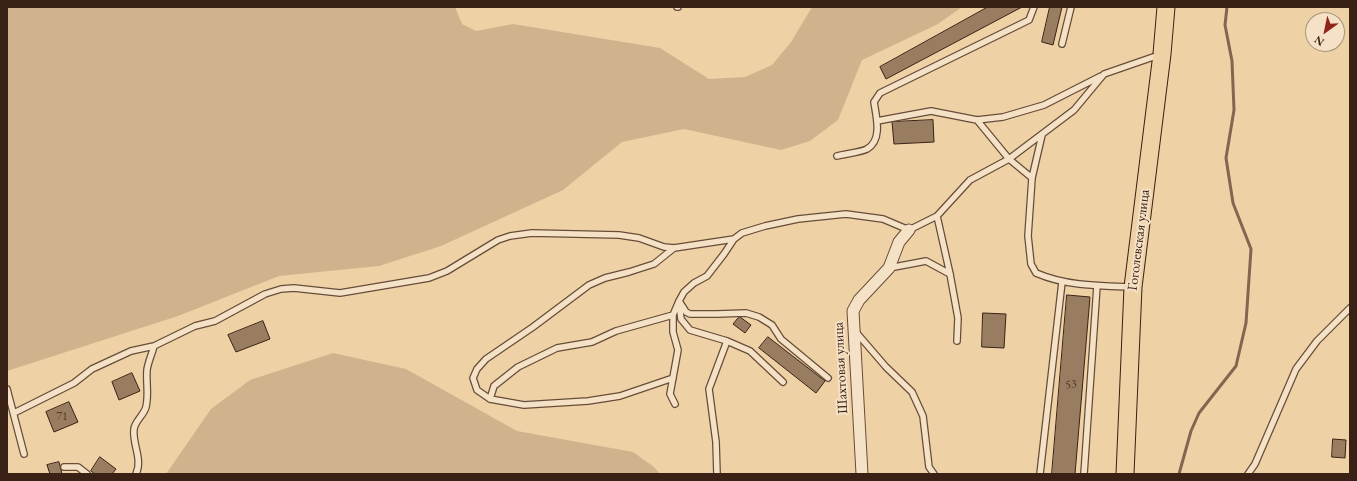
<!DOCTYPE html>
<meta charset="utf-8">
<style>
body{margin:0}
#map{position:relative;width:1357px;height:481px;overflow:hidden;background:#efd1a6;font-family:"EB Garamond",serif}
canvas{display:block}
.frame{position:absolute;inset:0;border:8px solid #392115;pointer-events:none}
.north{position:absolute;left:1305px;top:12px;width:40px;height:40px;box-sizing:border-box;background:#f5e1c5;border:1px solid #aa947f;border-radius:50%;rotate:213deg;font-size:11px;font-weight:700;line-height:16px;text-align:center;color:#392115}
.north::after{content:'';display:block;margin:auto;width:14px;height:18px;background:#8f2418;clip-path:polygon(50% 0,100% 100%,50% 72%,0 100%)}
</style>
<div id="map">
<canvas width="1357" height="481"></canvas>
<div class="frame"></div>
<div class="north">N</div>
</div>
<script>
const ctx = document.querySelector('canvas').getContext('2d');
ctx.lineJoin = 'round';
function fill(path, color) {
  ctx.fillStyle = color;
  ctx.fill(path, 'evenodd');
}
function stroke(path, color, width, dash) {
  ctx.strokeStyle = color;
  ctx.lineWidth = width;
  ctx.lineCap = dash ? 'butt' : 'round';
  ctx.setLineDash(dash || []);
  ctx.stroke(path);
}
function label(font, color, halo, rows, align = 'center') {
  ctx.font = font + ' "EB Garamond",serif';
  ctx.lineWidth = 4;
  ctx.setLineDash([]);
  ctx.textBaseline = 'middle';
  ctx.strokeStyle = halo;
  ctx.fillStyle = color;
  for (const [text, x, y, turn = 0] of rows) {
    ctx.save();
    ctx.translate(x, y);
    ctx.rotate((+turn || 0) * Math.PI / 180);
    ctx.textAlign = isNaN(turn) ? turn : align;
    if (halo) ctx.strokeText(text, 0, 0);
    ctx.fillText(text, 0, 0);
    ctx.restore();
  }
}
fill(new Path2D(`
 M7,7H455L462,24L476,31L513,24L660,48L709,79L745,77L772,65L791,42L812,7H962L938,24L862,60L838,120L810,141L781,150L684,129L622,142L563,190L441,246L379,266L279,276L178,316L7,371Z
 M333,353L406,369L517,431L633,452L654,467L660,474H166L211,409L250,380Z`), '#d0b38d');
stroke(new Path2D(`
 M1179,474L1191,431L1199,413L1236,366L1246,323L1251,249L1233,203L1226,158L1234,110L1232,61L1225,25L1227,7`), '#81674f', 3);
const building = new Path2D(`
 M988,7H1022L886,79L880,67Z
 M1050,7H1062L1053,45L1042,42Z
 M933,120L934,142L894,144L892,122Z
 M1067,295L1090,297L1075,474H1052Z
 M983,313L1006,314L1004,348L982,347Z
 M740,317L751,325L745,333L733,324L738,318Z
 M263,321L270,339L236,352L228,335Z
 M768,337L825,381L816,393L759,348Z
 M132,373L140,391L119,400L112,382Z
 M69,402L78,422L54,432L46,412Z
 M1333,439L1346,440L1345,458L1332,457Z
 M100,457L116,469L112,474H95L91,471Z
 M59,462L62,474H50L47,465Z`);
fill(building, '#987d60');
stroke(building, '#392115', 1);
const lane = new Path2D(`
 M677,7H678
 M1062,44L1071,7
 M977,120L1009,159L1032,178
 M877,121L931,111L977,120L1003,117L1044,105L1101,76
 M1042,135L1032,178L1028,236L1031,264L1036,273C1066,286 1099,286 1131,287
 M837,156C844,154 862,152 867,149C883,140 876,116 874,102L880,93L1029,20L1034,7
 M937,216L950,274L958,318L957,341
 M889,268L926,261L950,274
 M679,301L686,312L690,314H717L746,313L759,317L772,325L781,339L828,378
 M679,303L681,319L690,330L727,341L750,351L783,382
 M855,331L886,367L912,392L923,416L929,467L934,474
 M673,378L620,396L588,401L524,405L490,399L477,390L473,378L477,369L486,359L533,327L589,285L605,278L629,272L654,264L674,248
 M7,389L24,454
 M490,399L494,386L518,367L557,348L592,342L616,331L673,315
 M675,404L670,394L678,350L673,332V315L679,301L684,292L694,283L707,276L724,254L734,239L742,233L765,226L798,219L846,214L883,219L909,230L937,216L970,180L1009,159L1074,110L1104,74L1159,55
 M14,413L74,383L92,369L131,351L154,346L195,326L215,321L265,294L281,289L294,288L340,293L429,278L447,271L498,240L510,236L532,233L619,235L639,238L664,247L674,248L734,239
 M64,467H78L87,474
 M136,474C143,459 132,444 134,429C135,421 144,415 146,407C149,394 146,383 147,370C148,362 152,354 154,346
 M717,474L716,442L709,389L727,341
 M1040,474L1062,282
 M1084,474L1097,286
 M1248,474L1255,464L1296,369L1317,341L1350,308`);
const street = new Path2D(`
 M862,474L853,311L859,300L889,268L899,242L909,230`);
const primary = new Path2D(`
 M1125,474L1133,287L1162,54L1166,7`);
stroke(lane, '#664d39', 8);
stroke(street, '#664d39', 13);
stroke(primary, '#392115', 19);
stroke(lane, '#f5e1c5', 5.5);
stroke(street, '#f5e1c5', 11);
stroke(primary, '#efd1a6', 17);
label('12px', '#513828', null, [
 ["53",1071,385],
 ["71",62,417]
]);
label('14px', '#392115', '#f5e1c5', [
 ["Гоголевская улица",1139,240,-83],
 ["Шахтовая улица",841,368,-93]
]);
</script>
